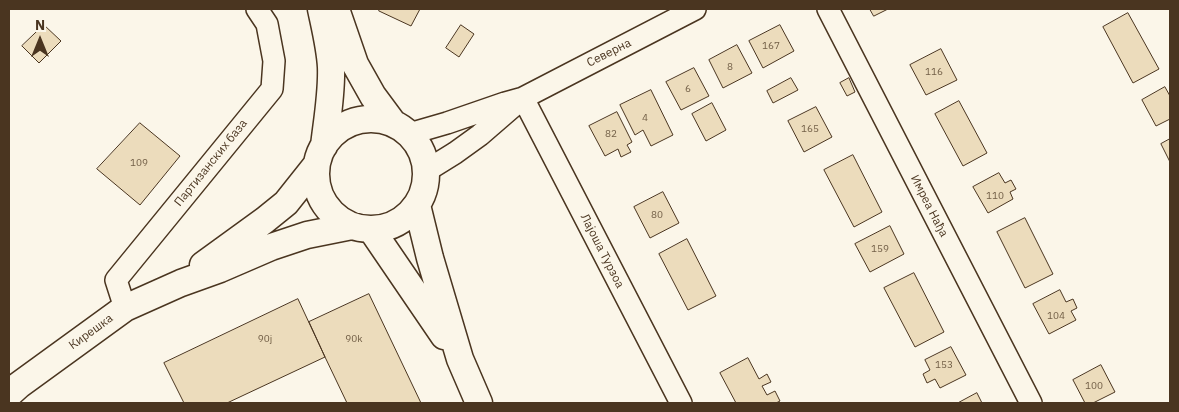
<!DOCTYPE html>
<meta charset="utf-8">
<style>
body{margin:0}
#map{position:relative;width:1179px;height:412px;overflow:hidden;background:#fbf6e9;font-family:"IBM Plex Sans",sans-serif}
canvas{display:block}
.frame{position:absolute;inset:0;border:10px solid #4a3520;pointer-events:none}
.north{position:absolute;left:15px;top:15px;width:50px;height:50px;-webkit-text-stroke:4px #fbf6e9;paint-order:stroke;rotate:0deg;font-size:14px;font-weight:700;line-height:20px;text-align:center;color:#4a3520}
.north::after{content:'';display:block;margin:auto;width:18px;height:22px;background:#4a3520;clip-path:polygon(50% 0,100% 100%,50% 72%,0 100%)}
</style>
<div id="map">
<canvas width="1179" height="412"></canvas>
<div class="frame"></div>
<div class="north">N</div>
</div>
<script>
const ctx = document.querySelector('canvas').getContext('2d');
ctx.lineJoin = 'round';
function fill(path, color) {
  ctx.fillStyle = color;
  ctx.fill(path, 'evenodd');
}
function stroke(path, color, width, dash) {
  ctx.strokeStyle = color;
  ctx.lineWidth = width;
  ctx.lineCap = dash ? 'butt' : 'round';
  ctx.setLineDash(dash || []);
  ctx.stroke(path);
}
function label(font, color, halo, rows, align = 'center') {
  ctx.font = font + ' "IBM Plex Sans",sans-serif';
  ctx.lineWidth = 4;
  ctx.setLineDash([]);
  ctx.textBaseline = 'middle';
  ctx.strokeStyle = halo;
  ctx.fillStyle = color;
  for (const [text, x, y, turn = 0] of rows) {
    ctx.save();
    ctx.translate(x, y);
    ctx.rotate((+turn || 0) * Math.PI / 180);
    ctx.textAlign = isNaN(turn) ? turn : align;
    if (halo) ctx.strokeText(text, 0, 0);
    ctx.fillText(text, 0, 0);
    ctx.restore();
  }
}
const building = new Path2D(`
 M380,9H420L411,26L379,11Z
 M870,9H888L874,16Z
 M1128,13L1159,69L1133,83L1103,27Z
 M44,25L61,41L39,63L22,46Z
 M461,25L474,34L459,57L446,48Z
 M780,25L794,51L763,68L749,41Z
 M737,45L752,73L723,88L709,60Z
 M941,49L957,80L926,95L910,65Z
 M694,68L709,96L681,110L666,82Z
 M791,78L798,90L773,103L767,91Z
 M849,78L855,92L847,96L840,83Z
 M1165,87L1170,96V119L1156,126L1142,100Z
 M651,90L673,135L651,146L643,130L635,135L620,105Z
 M959,101L987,153L963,166L935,114Z
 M712,103L726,130L706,141L692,114Z
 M816,107L832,137L804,152L788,121Z
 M617,112L632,142L627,145L631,152L621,157L618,149L605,156L589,126Z
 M140,123L180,156L140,205L97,169Z
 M1170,139V162L1161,144Z
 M853,155L882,212L854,227L824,170Z
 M999,173L1005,183L1011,180L1016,189L1010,192L1013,199L988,213L973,187Z
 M663,192L679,223L650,238L634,207Z
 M1025,218L1053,274L1025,288L997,232Z
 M890,226L904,254L870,272L855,244Z
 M687,239L716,296L688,310L659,254Z
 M914,273L944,332L915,347L884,288Z
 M1060,290L1066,302L1073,299L1077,308L1071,311L1076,320L1049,334L1033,304Z
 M369,294L421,403H347L325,357L309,322Z
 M298,299L325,357L227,403H184L164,363Z
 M951,347L966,375L940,388L935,379L927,383L923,374L930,370L925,360Z
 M748,358L759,379L767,374L771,382L762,386L767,395L775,391L780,401L776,403H736L720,373Z
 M1101,365L1115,392L1093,403H1085L1073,380Z
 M977,393L982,403H958Z`);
fill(building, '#ecdcbc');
stroke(building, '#4a3520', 1);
const minor = new Path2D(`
 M828,9L1031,403
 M523,98L681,403
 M409,134L447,123L505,103L523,98L695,9
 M426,171L455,153L480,135L517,103
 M125,308L116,280L272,89L274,61L267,24L257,9`);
const tertiary = new Path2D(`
 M321,9C325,28 330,48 331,67C332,93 327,120 324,146
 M336,9L355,64L373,96L393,123
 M316 174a55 55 0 1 1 110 0a55 55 0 1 1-110 0Z
 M417,205L430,258L460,359L479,403
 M371,229L444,336
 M203,265L265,220L286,203L317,164
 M9,394L19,385L125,308L181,283L220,269L271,247L307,235L352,226`);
stroke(minor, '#4a3520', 24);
stroke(tertiary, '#4a3520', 29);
stroke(minor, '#fbf6e9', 21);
stroke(tertiary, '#fbf6e9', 26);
label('10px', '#725f47', null, [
 ["167",771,46],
 ["8",730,67],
 ["116",934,72],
 ["6",688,89],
 ["4",645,118],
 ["165",810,129],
 ["82",611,134],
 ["109",139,163],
 ["110",995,196],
 ["80",657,215],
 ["159",880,249],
 ["104",1056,316],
 ["90j",265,339],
 ["90k",354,339],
 ["153",944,365],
 ["100",1094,386]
]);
label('12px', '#4a3520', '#fbf6e9', [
 ["Северна",609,53,-27],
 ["Партизанских база",211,163,-51],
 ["Имреа Нађа",929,206,63],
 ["Лајоша Турзоа",602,251,63],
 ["Кирешка",91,332,-36]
]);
</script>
